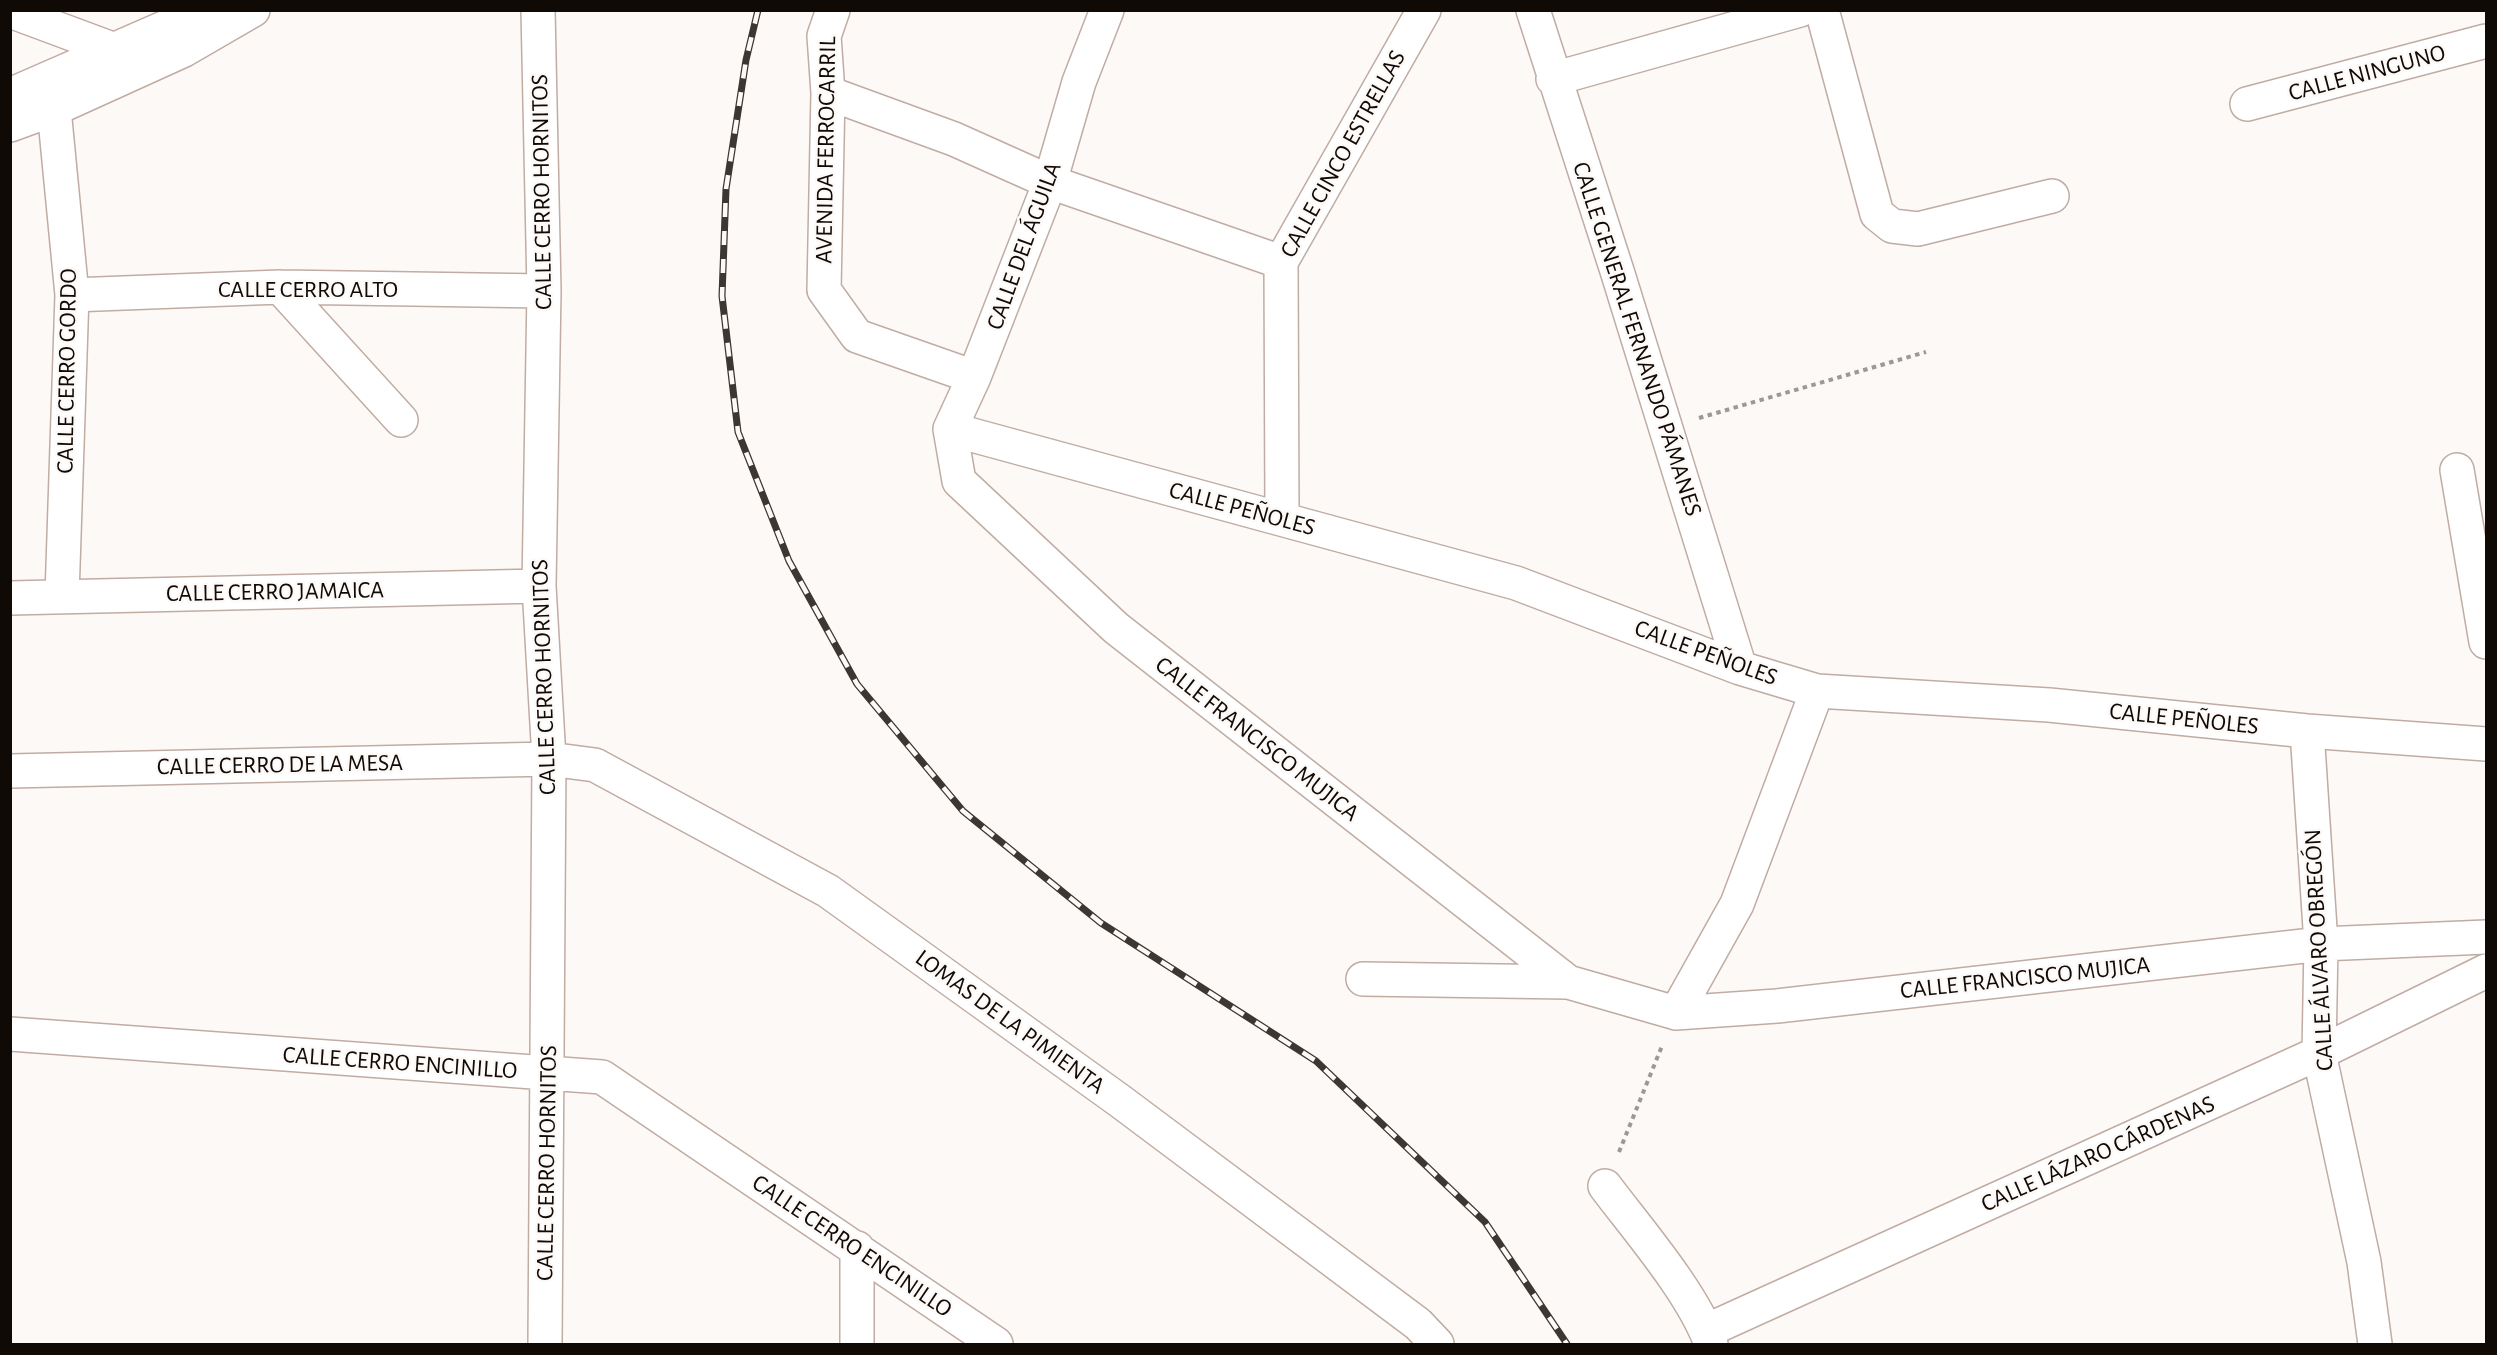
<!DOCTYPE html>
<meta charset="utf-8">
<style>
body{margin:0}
#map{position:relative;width:2497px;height:1355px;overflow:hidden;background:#fdf9f7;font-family:"Alegreya Sans",sans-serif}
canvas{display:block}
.frame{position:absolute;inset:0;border:12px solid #100a07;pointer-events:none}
</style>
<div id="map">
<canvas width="2497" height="1355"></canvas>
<div class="frame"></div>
</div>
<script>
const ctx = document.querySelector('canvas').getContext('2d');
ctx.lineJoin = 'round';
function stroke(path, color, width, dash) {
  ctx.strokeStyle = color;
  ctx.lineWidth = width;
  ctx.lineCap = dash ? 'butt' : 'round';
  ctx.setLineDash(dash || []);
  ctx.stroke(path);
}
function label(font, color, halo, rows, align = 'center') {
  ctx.font = font + ' "Alegreya Sans",sans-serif';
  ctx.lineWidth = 5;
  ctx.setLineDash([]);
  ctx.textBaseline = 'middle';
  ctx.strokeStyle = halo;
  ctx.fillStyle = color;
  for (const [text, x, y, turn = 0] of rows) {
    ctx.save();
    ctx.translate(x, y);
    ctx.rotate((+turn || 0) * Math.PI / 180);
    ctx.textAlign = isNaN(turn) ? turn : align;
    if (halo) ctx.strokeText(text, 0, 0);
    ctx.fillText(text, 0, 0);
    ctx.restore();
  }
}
const minor = new Path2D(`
 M538,10L544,291L539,586L549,759L545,1344
 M833,10L824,36L828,93L824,290L857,336L974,377
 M1107,10L1079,82L1050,182L974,377L950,429L959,481L1116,628L1568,982L1676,1013L1777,1006L2321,944L2486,937
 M1533,10L1618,274L1740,668
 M1822,10L1877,214L1892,226L1918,229L2052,196
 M10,11L115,50
 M1553,79L1800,10
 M828,93L954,139L1050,182L1281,262
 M2247,104L2486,41
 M54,109L72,295L62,596
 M280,287L401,420
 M72,295L280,287L544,291
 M950,429L1516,583L1740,668L1817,691L2049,705L2307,731L2486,744
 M2457,470L2486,642
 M1282,518L1281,262L1424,10
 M10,598L539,586
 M2307,731L2321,944L2319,1053L2364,1262L2375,1344
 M10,771L549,759L595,765L828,891L1120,1101L1418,1324L1437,1344
 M1363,979L1568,982
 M1676,1013L1737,904L1817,691
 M10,1034L602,1077L996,1344
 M1605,1186C1638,1230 1693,1293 1711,1344
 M857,1248V1344
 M1706,1331L2319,1053L2486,971`);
const secondary = new Path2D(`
 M10,95L205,10
 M10,125L54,109L184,50L253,10`);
stroke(minor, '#c0aca3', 36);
stroke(secondary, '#c0aca3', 36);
stroke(new Path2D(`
 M1699,418L1926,352
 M1619,1152L1662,1046`), '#9c9895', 4, [4.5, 4.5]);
stroke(minor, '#fff', 33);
stroke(secondary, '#fff', 33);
const rail = new Path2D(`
 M758,10L746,60L726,189L722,296L738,432L789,561L857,684L963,811L1101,923L1316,1061L1485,1222L1567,1344`);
stroke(rail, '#3d3734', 7);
stroke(rail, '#fdf9f7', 4.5, [14]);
label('24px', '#100a07', '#fdf9f7', [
 ["CALLE NINGUNO",2367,73,-15],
 ["AVENIDA FERROCARRIL",826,150,-89],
 ["CALLE CINCO ESTRELLAS",1343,154,-61],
 ["CALLE CERRO HORNITOS",542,192,-91],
 ["CALLE DEL ÁGUILA",1024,246,-70],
 ["CALLE CERRO ALTO",308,290],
 ["CALLE GENERAL FERNANDO PÁMANES",1637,339,72],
 ["CALLE CERRO GORDO",67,371,-89],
 ["CALLE PEÑOLES",1242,509,15],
 ["CALLE CERRO JAMAICA",275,592,-1],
 ["CALLE PEÑOLES",1706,653,20],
 ["CALLE CERRO HORNITOS",544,677,-92],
 ["CALLE PEÑOLES",2184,719,6],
 ["CALLE FRANCISCO MUJICA",1257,739,38],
 ["CALLE CERRO DE LA MESA",280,765,-1],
 ["CALLE ÁLVARO OBREGÓN",2319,950,-93],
 ["CALLE FRANCISCO MUJICA",2025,978,-6],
 ["LOMAS DE LA PIMIENTA",1010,1022,36],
 ["CALLE CERRO ENCINILLO",400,1063,4],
 ["CALLE LÁZARO CÁRDENAS",2098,1154,-24],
 ["CALLE CERRO HORNITOS",547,1163,-89],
 ["CALLE CERRO ENCINILLO",852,1246,34]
]);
</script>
